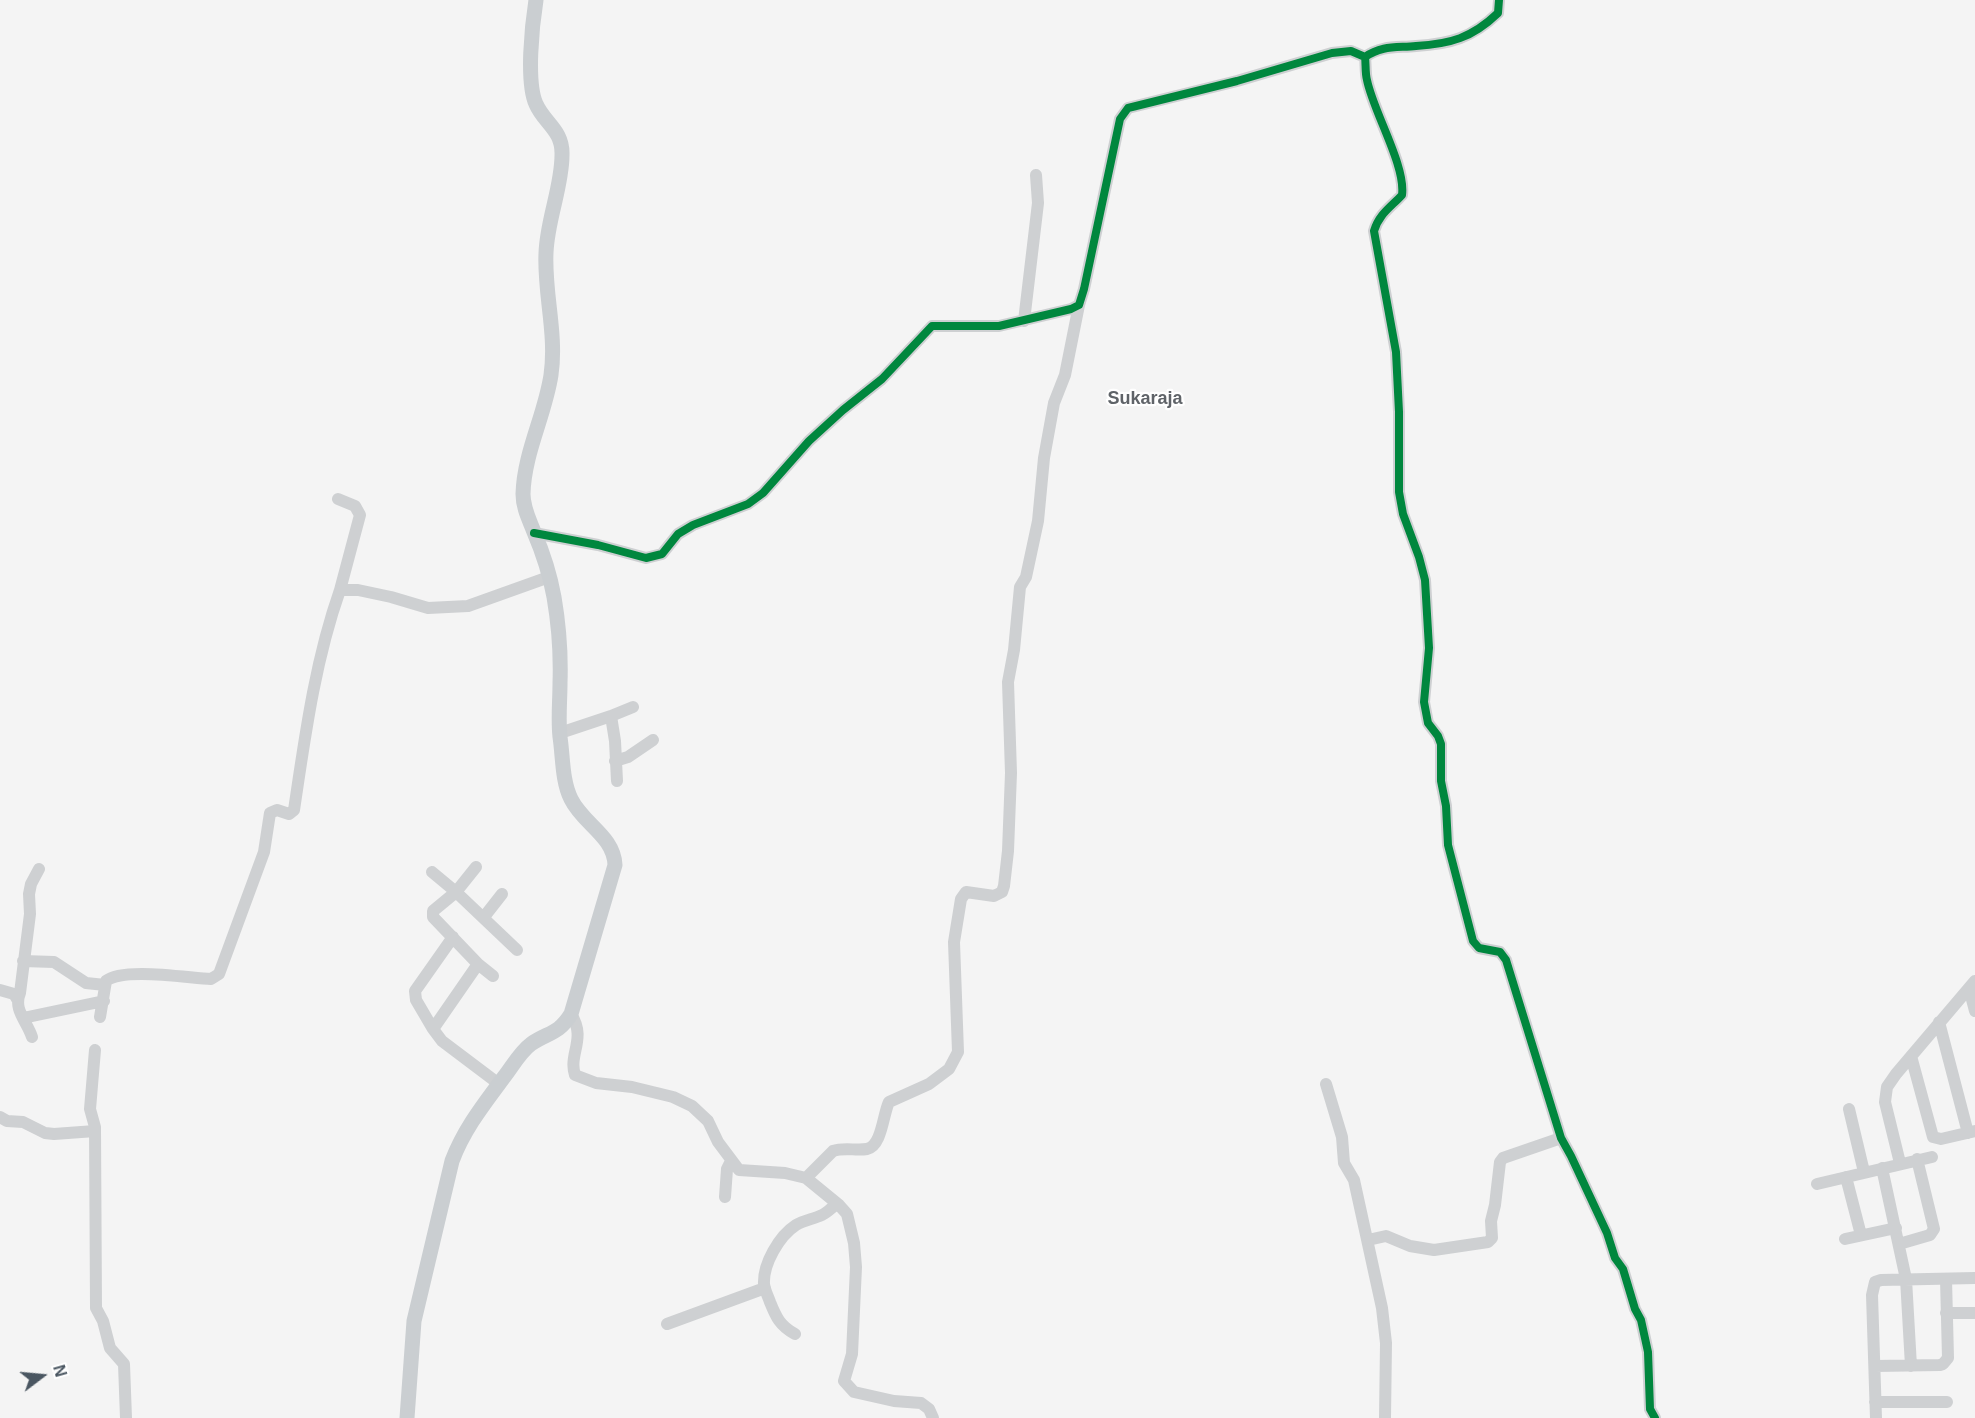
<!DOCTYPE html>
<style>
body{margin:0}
#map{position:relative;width:1975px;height:1418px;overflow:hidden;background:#f4f4f4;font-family:Arial,sans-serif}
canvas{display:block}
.north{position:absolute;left:12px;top:1346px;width:60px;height:60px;-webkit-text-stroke:4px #fff;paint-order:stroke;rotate:74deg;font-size:16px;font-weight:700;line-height:24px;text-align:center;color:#4a5661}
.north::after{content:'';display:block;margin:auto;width:21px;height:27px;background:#4a5661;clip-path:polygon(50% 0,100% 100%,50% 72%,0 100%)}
</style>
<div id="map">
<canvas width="1975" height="1418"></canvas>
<div class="north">N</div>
</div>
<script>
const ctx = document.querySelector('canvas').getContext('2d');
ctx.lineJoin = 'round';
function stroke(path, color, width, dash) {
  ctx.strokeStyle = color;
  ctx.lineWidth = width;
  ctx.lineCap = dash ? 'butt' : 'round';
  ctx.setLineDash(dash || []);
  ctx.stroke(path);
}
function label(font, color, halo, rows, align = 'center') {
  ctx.font = font + ' Arial,sans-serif';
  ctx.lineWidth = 4.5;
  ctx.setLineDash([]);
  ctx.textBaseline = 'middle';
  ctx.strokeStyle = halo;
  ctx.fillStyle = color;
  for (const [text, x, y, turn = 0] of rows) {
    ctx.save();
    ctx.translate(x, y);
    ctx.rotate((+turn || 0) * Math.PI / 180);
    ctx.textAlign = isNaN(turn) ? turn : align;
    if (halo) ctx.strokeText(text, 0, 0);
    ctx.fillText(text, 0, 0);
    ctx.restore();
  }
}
stroke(new Path2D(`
 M1499,0L1498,13C1472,38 1450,44 1416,46C1397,48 1382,45 1365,57C1366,64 1365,73 1367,80C1373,111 1406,166 1402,195C1391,207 1379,214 1374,231L1396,352L1399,412V492L1403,514L1419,557L1425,580L1429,648L1424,702L1428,723L1438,736L1441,744V781L1446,806L1448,845L1473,941L1479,948L1500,952L1506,960L1561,1138L1571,1156L1607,1233L1615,1258L1623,1269L1635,1309L1641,1320L1648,1352L1650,1409L1655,1418
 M1024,321L1038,203L1036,175
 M338,499L355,506L360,515L340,590
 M534,533L598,545L646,558L662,554L678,534L693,525L748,504L763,493L809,441L843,410L882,379L932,326H999L1071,309L1079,305L1084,289L1120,119L1128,108L1237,81L1332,53L1351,51L1365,57
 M611,716L633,707
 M560,733L611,716L615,741L617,781
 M615,761L628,757L653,740
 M432,872L456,892L476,867
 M484,917L502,894
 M23,961L54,962L86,983L105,985
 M478,964L493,976
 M1969,988L1975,1011
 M0,990L14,994L17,999
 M571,1014C587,1039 568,1054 575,1075L596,1083L632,1087L673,1097L692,1106L708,1121L718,1142L739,1170L785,1173L806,1178L839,1205L847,1214L854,1243L856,1267L852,1354L844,1381L854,1392L894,1401L921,1403L929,1409L933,1418
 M100,1017L106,981C123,967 188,978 211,979L219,974L264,852L270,813L277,810L289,814L294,810C305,736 315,661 340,590H358L391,597L428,608L468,606L549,577
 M23,1018L104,1001
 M1939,1022L1968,1133
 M433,1029L416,1000L415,991L453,937
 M32,1037C27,1021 13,1010 20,993L30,914L29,894L31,884L39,869
 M95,1050L90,1109L95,1127L96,1308L103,1321L110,1348L124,1364L126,1418
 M1911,1056L1933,1137L1941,1139L1975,1131
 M499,1084L442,1041L433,1029L478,964L433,917V911L456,892L517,950
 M1326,1084L1342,1137L1344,1163L1354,1180L1382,1308L1386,1343L1385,1418
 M1849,1109L1864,1172
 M0,1117L7,1121L23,1122L45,1133L54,1134L95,1131
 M1900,1163L1885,1102L1887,1087L1896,1074L1975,981
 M1882,1168L1906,1279L1911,1366
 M1846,1177L1861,1235
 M806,1178L833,1151C844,1147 856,1151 867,1149C882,1146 883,1114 889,1102L929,1084L949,1069L958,1052L954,942L961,899L966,892L994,896L1002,892L1004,886L1008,851L1011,773L1008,682L1014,650L1020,587L1026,577L1038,521L1044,458L1054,403L1065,375L1079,305
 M1817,1184L1932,1157
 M725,1197L727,1169L731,1161
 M1845,1239L1896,1228
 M1368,1240L1386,1236L1410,1246L1434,1250L1488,1242L1492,1238L1491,1221L1495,1205L1500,1162L1503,1158L1561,1138
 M1899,1244L1930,1235L1934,1229L1917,1159
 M1946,1313H1975
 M667,1324L765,1288
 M795,1334C780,1326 776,1317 770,1302C768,1296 765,1291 764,1284C763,1264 779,1236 796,1225C804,1220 814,1219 822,1215C828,1212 832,1207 837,1204
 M1875,1366L1940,1365L1943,1364L1948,1358L1946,1279
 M1875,1402H1947
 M1876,1418L1872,1295L1875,1282L1881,1280L1975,1278`), '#ced0d2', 12);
stroke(new Path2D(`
 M407,1418L414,1321L452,1161C464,1129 484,1104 504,1077C512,1067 520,1052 531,1044C548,1032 558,1035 571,1014L615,865C614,836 583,824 571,799C562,781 563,757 560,737C558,719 560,701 560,683C561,654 559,626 554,597C550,575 543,553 534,532C529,519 523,508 523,494C524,453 545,415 551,375C557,334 544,293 546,253C547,220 562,187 562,155C563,130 544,123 536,104C526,82 532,25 536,0`), '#caced1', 15);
stroke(new Path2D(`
 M1499,0L1498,13C1472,38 1450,44 1416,46C1397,48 1382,45 1365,57C1366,64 1365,73 1367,80C1373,111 1406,166 1402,195C1391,207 1379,214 1374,231L1396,352L1399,412V492L1403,514L1419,557L1425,580L1429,648L1424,702L1428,723L1438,736L1441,744V781L1446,806L1448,845L1473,941L1479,948L1500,952L1506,960L1561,1138L1571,1156L1607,1233L1615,1258L1623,1269L1635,1309L1641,1320L1648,1352L1650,1409L1655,1418
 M534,533L598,545L646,558L662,554L678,534L693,525L748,504L763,493L809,441L843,410L882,379L932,326H999L1071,309L1079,305L1084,289L1120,119L1128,108L1237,81L1332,53L1351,51L1365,57`), '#00873e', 8);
label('bold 18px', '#5f6368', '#fff', [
 ["Sukaraja",1145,399]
]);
</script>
